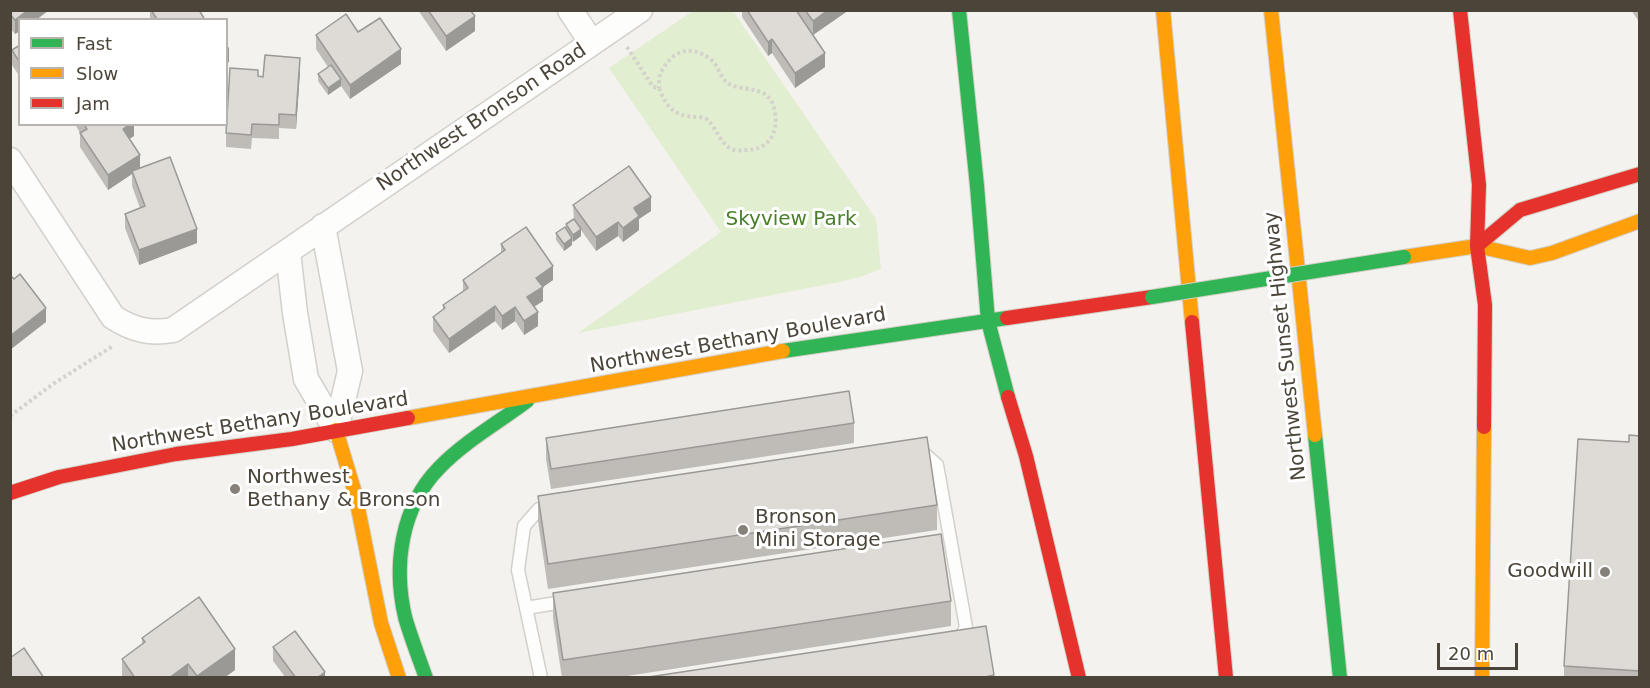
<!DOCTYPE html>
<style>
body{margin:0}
#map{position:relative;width:1650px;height:688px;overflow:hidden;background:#f4f2ee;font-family:"DejaVu Sans",sans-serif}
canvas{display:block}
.frame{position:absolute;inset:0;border:12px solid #4b4439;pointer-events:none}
.legend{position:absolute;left:18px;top:18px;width:210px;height:108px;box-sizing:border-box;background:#fff;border:2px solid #b7b4b0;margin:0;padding:8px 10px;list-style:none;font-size:18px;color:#4b4439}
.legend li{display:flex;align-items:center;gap:12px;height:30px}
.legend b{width:30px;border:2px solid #b7b4b0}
.scale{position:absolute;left:1437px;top:643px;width:81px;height:27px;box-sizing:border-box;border:3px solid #4b4439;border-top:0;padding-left:8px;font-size:18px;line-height:21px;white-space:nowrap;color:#4b4439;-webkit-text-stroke:4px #fff;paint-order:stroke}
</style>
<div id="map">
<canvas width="1650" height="688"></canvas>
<div class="frame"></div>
<ul class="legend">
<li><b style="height:8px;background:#30b455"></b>Fast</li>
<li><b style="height:8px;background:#ff9f0a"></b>Slow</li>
<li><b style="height:8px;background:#e5322d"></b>Jam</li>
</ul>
<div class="scale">20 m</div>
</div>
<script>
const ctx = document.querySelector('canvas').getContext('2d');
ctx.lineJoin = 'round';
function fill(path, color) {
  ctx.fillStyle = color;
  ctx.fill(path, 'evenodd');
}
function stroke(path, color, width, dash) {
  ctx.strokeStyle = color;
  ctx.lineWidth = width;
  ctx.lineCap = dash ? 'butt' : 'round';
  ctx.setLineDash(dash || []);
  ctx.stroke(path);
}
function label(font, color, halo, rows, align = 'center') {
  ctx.font = font + ' "DejaVu Sans",sans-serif';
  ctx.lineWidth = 6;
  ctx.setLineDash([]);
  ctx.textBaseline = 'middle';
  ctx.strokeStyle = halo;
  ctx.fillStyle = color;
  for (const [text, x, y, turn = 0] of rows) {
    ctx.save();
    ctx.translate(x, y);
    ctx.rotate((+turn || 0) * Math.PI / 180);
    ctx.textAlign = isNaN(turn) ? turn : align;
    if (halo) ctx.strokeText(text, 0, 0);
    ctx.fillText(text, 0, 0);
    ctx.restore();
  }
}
fill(new Path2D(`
 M693,11H733L876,219L881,269L860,277L839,282L578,333L721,232L609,68Z`), '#e1eecf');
const lane = new Path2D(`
 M917,452L921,451L937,465L966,627L958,643
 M526,608L569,601
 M541,678L518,570L524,526L539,509L553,507`);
const street = new Path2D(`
 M570,10L592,43
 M10,160L113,317C133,330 150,334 173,330L640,10
 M323,226L350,371L336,430
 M288,252L295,313L306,379L336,430`);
const fast = new Path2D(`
 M959,10L977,186L988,321L1008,397
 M783,351L1007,318
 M1315,435L1340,678
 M426,678C419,658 411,638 405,617C393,565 401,507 439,468C465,441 498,423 527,401`);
const slow = new Path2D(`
 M1163,10L1192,322
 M1271,10L1315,435
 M1404,257L1477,246L1530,258L1552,253L1640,221
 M408,418L783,351
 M336,430L355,493L381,623L399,678
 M1482,678L1484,427`);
const jam = new Path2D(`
 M1460,10L1479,185L1477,246L1485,305L1484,427
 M1477,246L1520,210L1640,174
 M1007,318L1152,297
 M1192,322L1226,678
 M1008,397L1026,456L1079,678
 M10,493L59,477L176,454L292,439L408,418`);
stroke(lane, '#d2d0cb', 15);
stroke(street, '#d2d0cb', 27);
stroke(fast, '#d3cfc5', 16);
stroke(slow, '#d3cfc5', 16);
stroke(jam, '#d3cfc5', 16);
stroke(new Path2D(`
 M627,47L653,87L659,88C667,108 673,115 695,117C699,117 704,117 708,120C717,129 721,146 734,150C737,151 741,150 744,150C767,151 779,135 775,112C770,84 748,93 729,84C720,79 719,65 710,59C695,47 678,48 667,63C664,67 661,71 660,75C659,79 659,84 659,88
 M10,416L53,384L113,346`), '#d3d2cc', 4, [3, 3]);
stroke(lane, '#fdfdfc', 12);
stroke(street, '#fdfdfc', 24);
stroke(fast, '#30b455', 14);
stroke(slow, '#ff9f0a', 14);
stroke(jam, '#e5322d', 14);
const fastBridge = new Path2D(`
 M1152,297L1404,257`);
stroke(fastBridge, '#d3cfc5', 16, []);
stroke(fastBridge, '#30b455', 14);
fill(new Path2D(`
 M10,10H49L36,20H20V31L15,34L10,28Z
 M150,10H199L205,20H150Z
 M418,10H472L475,31L446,51Z
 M742,10H849L813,35L825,67L795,88L772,53L768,56L742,17Z
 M1631,10H1640V23Z
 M358,32L401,64L350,99L341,86L328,95L318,81V74L328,67L316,49V35Z
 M20,45V77L12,65V50Z
 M300,72L296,129L279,128V139L252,138L251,149L226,147V133L258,76L263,77Z
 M75,124H134V136L129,139L140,168L197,243L139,265L125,228V214L140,208L132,186V174L108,190L80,147V133Z
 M573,205L651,211L639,219V230L623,242L618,236L596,251L581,230V236L573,242L572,241V245L564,251L556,240V233L566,229V224L574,220Z
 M501,244L553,280L543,287V301L534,307L538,326L524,335L515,321L502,330L495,321L449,353L433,331V317L443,310V305L463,292V280L501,253Z
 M854,423V443L551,489L546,459V438Z
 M1640,436V678H1564V666L1629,442Z
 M538,496L937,505V530L548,589L538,521Z
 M553,593L951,601V626L614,678H562L553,618Z
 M142,638L235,670L224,678H122V659L142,644Z
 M273,647L325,678H286L273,661Z`), '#bfbcb8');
fill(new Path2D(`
 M28,10H49L36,20H20V31L15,34V20Z
 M828,10H849L813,35V21Z
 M475,16V31L446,51V36Z
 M772,39V53L768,56V42Z
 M229,47V62L226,63V49Z
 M401,49V64L350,99V85Z
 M825,53V67L795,88V73Z
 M300,58V72L296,129V115Z
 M341,79V86L328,95V88Z
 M130,124H134V136L123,143V129Z
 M140,155V169L132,171V174L108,190V175Z
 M651,197V211L639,219V230L623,242V228L634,208Z
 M618,222V236L596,251V237Z
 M197,229V243L139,265V250Z
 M581,229V236L573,242V235Z
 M572,238V245L564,251V244Z
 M553,266V280L543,287V301L527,311V297L536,278Z
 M495,306V321L449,353V339Z
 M515,307V321L502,330V316Z
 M46,308V322L10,350V336Z
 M538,312V326L524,335V321Z
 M235,649V670L224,678H197V676Z
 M188,664V678H169Z
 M325,672V678H317Z`), '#9b9996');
const building = new Path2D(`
 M10,10H28L15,20L10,14Z
 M151,10H199L205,20H156L157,19Z
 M428,10H470L475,16L446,36Z
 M747,10H796L825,53L795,73L772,39L768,42Z
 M805,10H828L813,21Z
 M346,14L358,32L380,18L401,49L350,85L316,35Z
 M20,45V63L12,50Z
 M265,55L300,58L296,115L279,114V125L252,124L251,135L226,133L230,68L258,70V76L263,77Z
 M331,65L341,79L328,88L318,74Z
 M84,124H130L123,129L140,155L108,175L80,133L87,129Z
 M170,157L197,229L139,250L125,214L145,206L132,171Z
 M629,166L651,197L634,208L639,216L623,228L618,222L596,237L573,205Z
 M574,219L581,229L573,235L566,224Z
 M526,227L553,266L536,278L543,287L527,297L538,312L524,321L515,307L502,316L495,306L449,339L433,317L445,308L443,305L468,288L463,280L505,250L501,244Z
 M565,227L572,238L564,244L556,233Z
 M20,274L46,308L10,336V275L14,279Z
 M849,391L854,423L551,469L546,438Z
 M1629,435L1640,436V671L1564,666L1578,439L1629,442Z
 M927,437L937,505L548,564L538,496Z
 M941,534L951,601L563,660L553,593Z
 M199,597L235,649L197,676L188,664L169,678H135L122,659L145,642L142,638Z
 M986,626L994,675L980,678H642Z
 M295,631L325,672L317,678H296L273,647Z
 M24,648L44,678H10V658Z`);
fill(building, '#dedbd6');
stroke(building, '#9b9996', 1.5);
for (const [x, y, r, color] of [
 [235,489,6,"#868178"],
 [743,530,6,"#868178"],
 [1605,572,6,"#868178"]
]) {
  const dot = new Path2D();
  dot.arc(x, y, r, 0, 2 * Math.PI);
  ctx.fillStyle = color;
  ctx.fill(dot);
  stroke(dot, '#fff', 2);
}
label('20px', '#4b4439', '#fff', [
 ["Northwest Bronson Road",482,118,-34],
 ["Northwest Bethany Boulevard",738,341,-10],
 ["Northwest Sunset Highway",1286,346,-96],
 ["Northwest Bethany Boulevard",260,423,-9]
]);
label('20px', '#4a7f2a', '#fff', [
 ["Skyview Park",791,220]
]);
label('20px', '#4b4439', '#fff', [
 ["Northwest",247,478],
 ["Bethany & Bronson",247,501],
 ["Bronson",755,518],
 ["Mini Storage",755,541],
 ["Goodwill",1593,572,"right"]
], 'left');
</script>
